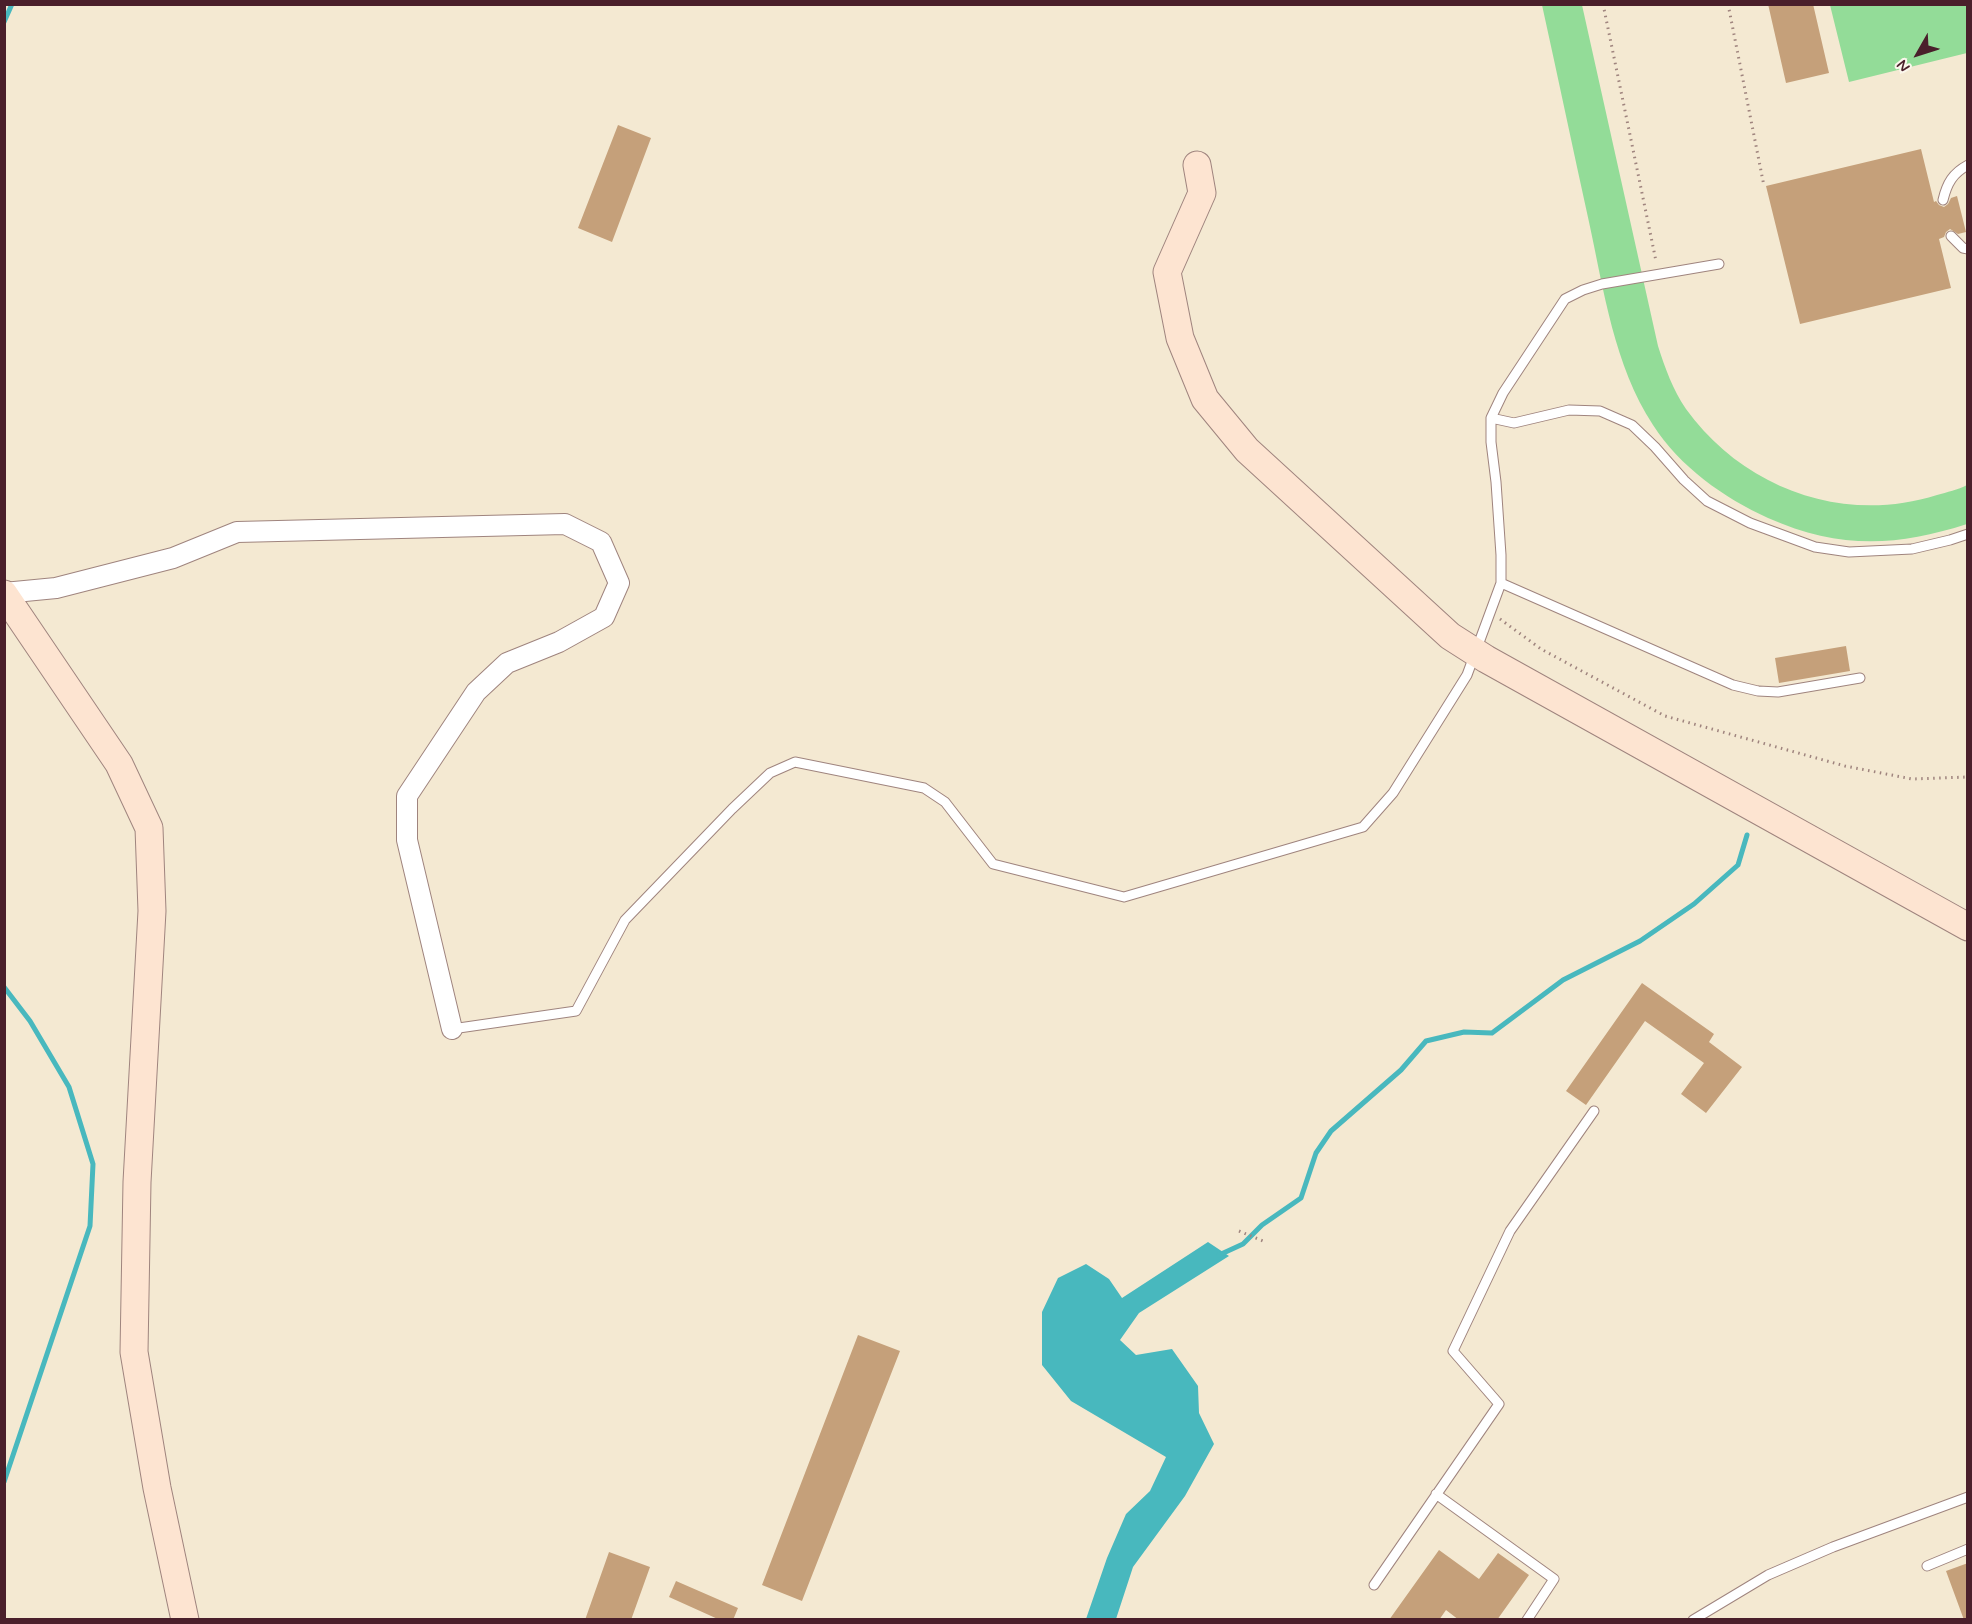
<!DOCTYPE html>
<style>
body{margin:0}
#map{position:relative;width:1972px;height:1624px;overflow:hidden;background:#f4e9d2;font-family:Mynerve,sans-serif}
canvas{display:block}
.frame{position:absolute;inset:0;border:6px solid #4a1f2b;pointer-events:none}
.north{position:absolute;left:1888px;top:24px;width:60px;height:60px;-webkit-text-stroke:4px #fbf7ec;paint-order:stroke;rotate:231deg;font-size:16px;font-weight:700;line-height:24px;text-align:center;color:#4a1f2b}
.north::after{content:'';display:block;margin:auto;width:21px;height:27px;background:#4a1f2b;clip-path:polygon(50% 0,100% 100%,50% 72%,0 100%)}
</style>
<div id="map">
<canvas width="1972" height="1624"></canvas>
<div class="frame"></div>
<div class="north">N</div>
</div>
<script>
const ctx = document.querySelector('canvas').getContext('2d');
ctx.lineJoin = 'round';
function fill(path, color) {
  ctx.fillStyle = color;
  ctx.fill(path, 'evenodd');
}
function stroke(path, color, width, dash) {
  ctx.strokeStyle = color;
  ctx.lineWidth = width;
  ctx.lineCap = dash ? 'butt' : 'round';
  ctx.setLineDash(dash || []);
  ctx.stroke(path);
}
fill(new Path2D(`
 M1542,5H1582L1658,346C1665,368 1673,390 1686,409C1743,488 1843,525 1937,495C1947,492 1958,490 1967,485V524C1896,547 1838,549 1768,518C1724,498 1680,467 1653,425C1614,365 1604,291 1589,222C1573,150 1558,77 1542,5Z
 M1830,5H1967V53L1849,82Z`), '#93dc98');
fill(new Path2D(`
 M1208,1242L1229,1256L1139,1313L1120,1340L1136,1355L1172,1349L1198,1386L1199,1413L1214,1444L1185,1496L1133,1567L1116,1619H1086L1107,1558L1126,1514L1150,1491L1166,1457L1071,1401L1042,1365V1312L1058,1278L1086,1264L1109,1279L1122,1298Z`), '#48b8be');
stroke(new Path2D(`
 M4,22L12,4
 M4,987L30,1021L69,1087L93,1164L90,1226L4,1482
 M1219,1255L1243,1244L1262,1225L1301,1198L1316,1153L1331,1131L1401,1070L1426,1041L1464,1032L1492,1033L1563,980L1640,941L1694,904L1738,865L1747,835`), '#48b8be', 5);
fill(new Path2D(`
 M1768,4H1813L1829,73L1786,83Z
 M618,125L651,138L612,242L578,228Z
 M1921,149L1934,202L1936,201L1939,205L1944,207L1948,204L1951,198L1957,196L1966,232L1958,234L1950,229L1946,232L1944,237L1939,239L1951,288L1800,324L1766,186Z
 M1846,646L1850,671L1779,683L1775,658Z
 M1642,983L1714,1034L1709,1042L1742,1067L1706,1113L1681,1094L1704,1063L1645,1021L1586,1105L1566,1091Z
 M858,1335L900,1351L802,1601L762,1585Z
 M1439,1550L1479,1579L1498,1553L1529,1575L1497,1620H1459L1446,1610L1439,1620H1389Z
 M609,1552L650,1567L631,1620H585Z
 M1968,1563V1620H1964L1946,1571Z
 M676,1581L738,1608L733,1620H720L669,1597Z`), '#c5a07a');
const lane = new Path2D(`
 M1943,200C1947,183 1953,173 1968,165
 M1951,236L1963,248L1968,249
 M1491,418L1514,423L1569,410L1600,411L1632,425L1655,447L1684,480L1707,501L1750,523L1815,547L1849,552L1912,549L1950,540L1968,534
 M1501,583L1733,685L1758,691L1778,692L1860,678
 M452,1029L576,1011L625,920L732,809L770,773L795,762L924,788L945,802L993,864L1124,897L1363,827L1393,793L1467,675L1501,583V555L1496,482L1491,442V418L1503,393L1565,299L1583,290L1602,284L1719,264
 M1436,1494L1554,1579L1527,1620
 M1927,1566L1968,1549
 M1374,1585L1499,1404L1453,1351L1510,1231L1594,1111
 M1693,1620L1768,1575L1833,1547L1968,1497`);
const street = new Path2D(`
 M4,593L56,588L173,558L237,532L565,524L601,542L619,583L604,617L559,642L507,663L476,692L407,796V840L452,1029`);
const secondary = new Path2D(`
 M1197,165L1202,193L1167,272L1180,338L1205,399L1247,450L1450,636L1486,659L1968,927
 M4,594L119,764L149,828L152,911L137,1182L134,1352L157,1488L185,1620`);
stroke(lane, '#9f847e', 11);
stroke(street, '#9f847e', 22);
stroke(secondary, '#9f847e', 29);
stroke(new Path2D(`
 M1603,4L1656,261
 M1728,4L1764,186
 M1500,619L1541,649L1665,716L1845,766L1912,779L1968,777
 M1239,1231L1263,1241`), '#9f847e', 3, [1.5, 4.5]);
stroke(lane, '#fff', 9);
stroke(street, '#fff', 20);
stroke(secondary, '#fde4d1', 27);
</script>
